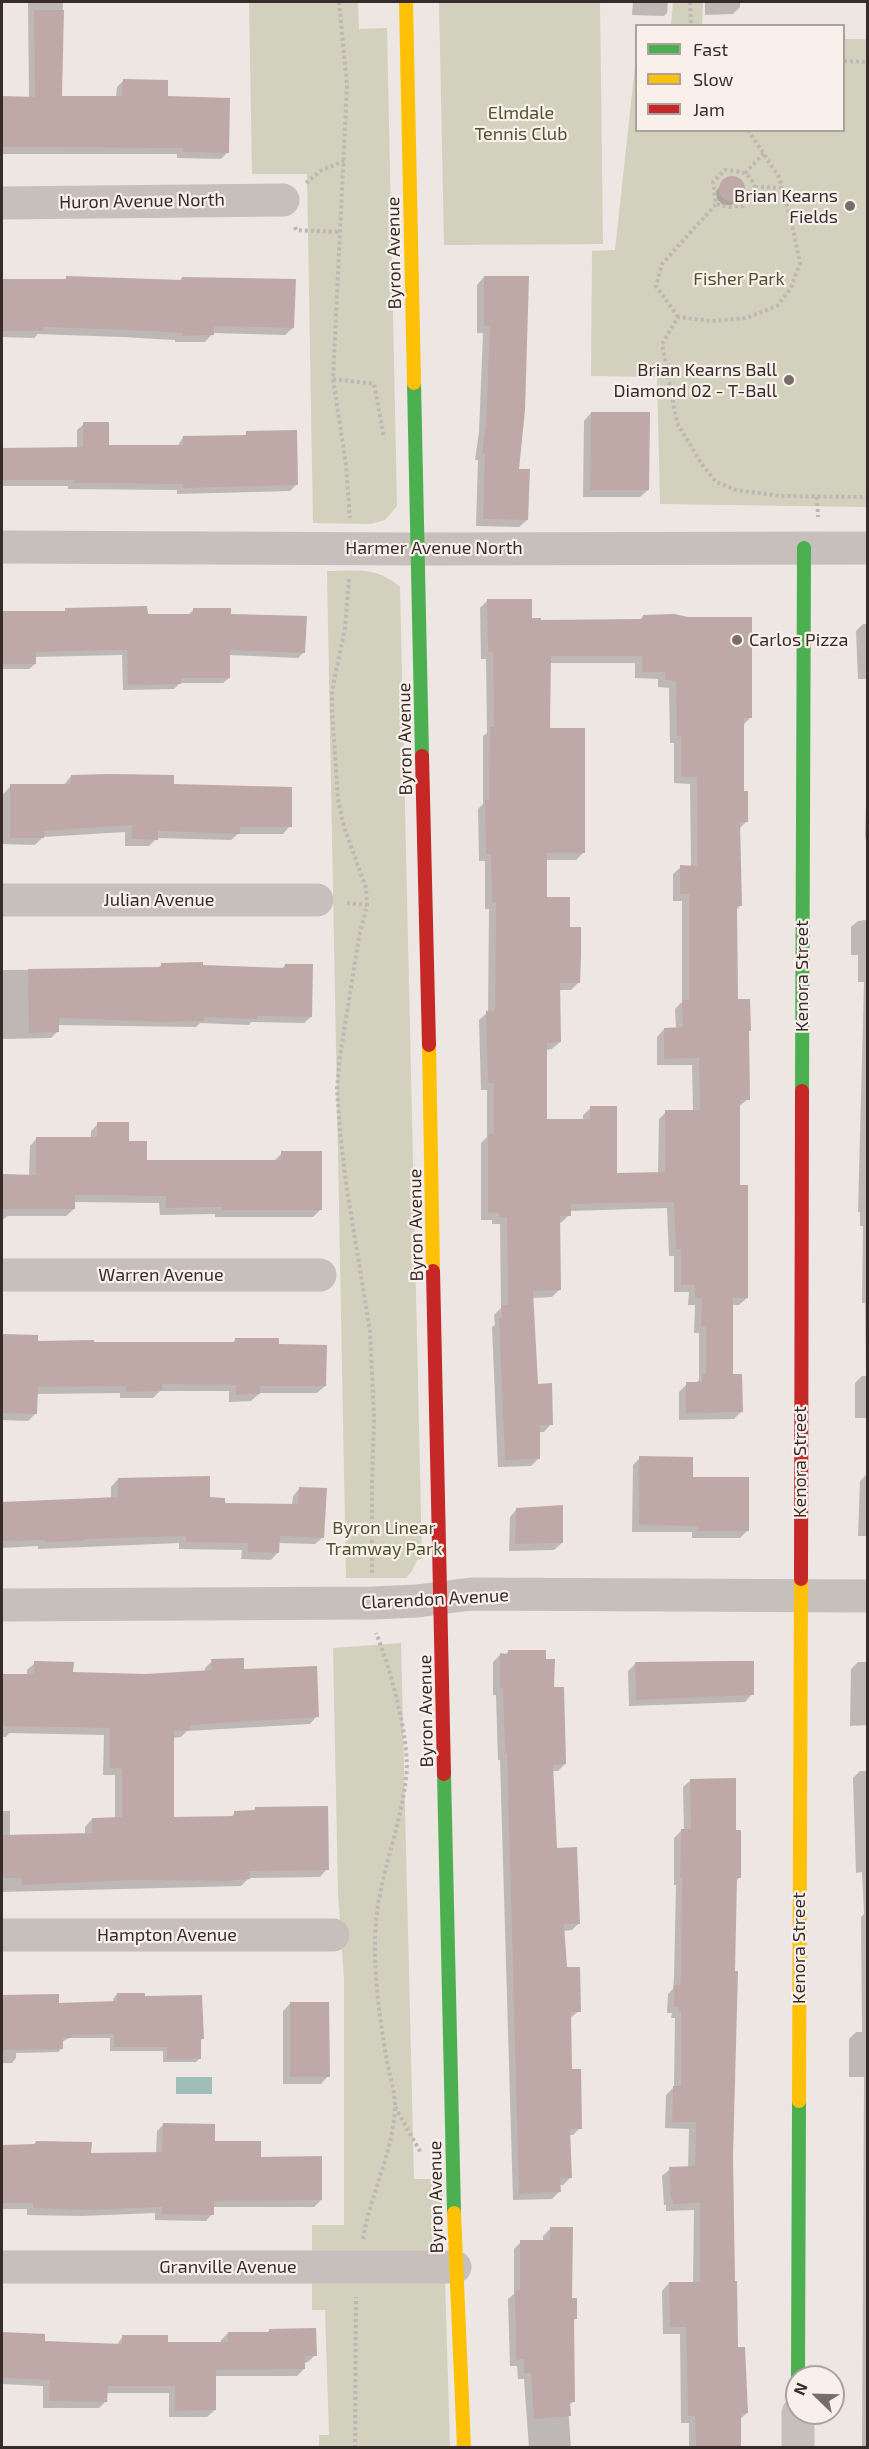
<!DOCTYPE html>
<style>
body{margin:0}
#map{position:relative;width:869px;height:2449px;overflow:hidden;background:#ede6e3;font-family:"Exo 2",sans-serif}
canvas{display:block}
.frame{position:absolute;inset:0;border:3px solid #372c2a;pointer-events:none}
.legend{position:absolute;left:635px;top:24px;width:210px;height:108px;box-sizing:border-box;background:#f9f0eb;border:2px solid #aba29e;margin:0;padding:8px 10px;list-style:none;font-size:18px;color:#372c2a}
.legend li{display:flex;align-items:center;gap:12px;height:30px}
.legend b{width:30px;border:2px solid #aba29e}
.north{position:absolute;left:785px;top:2365px;width:60px;height:60px;box-sizing:border-box;background:#f9f0eb;border:2px solid #aba29e;border-radius:50%;rotate:293deg;font-size:16px;font-weight:700;line-height:24px;text-align:center;color:#372c2a}
.north::after{content:'';display:block;margin:auto;width:21px;height:27px;background:#776d6b;clip-path:polygon(50% 0,100% 100%,50% 72%,0 100%)}
</style>
<div id="map">
<canvas width="869" height="2449"></canvas>
<div class="frame"></div>
<ul class="legend">
<li><b style="height:8px;background:#4caf50"></b>Fast</li>
<li><b style="height:8px;background:#ffc107"></b>Slow</li>
<li><b style="height:8px;background:#c62828"></b>Jam</li>
</ul>
<div class="north">N</div>
</div>
<script>
const ctx = document.querySelector('canvas').getContext('2d');
ctx.lineJoin = 'round';
function fill(path, color) {
  ctx.fillStyle = color;
  ctx.fill(path, 'evenodd');
}
function stroke(path, color, width, dash) {
  ctx.strokeStyle = color;
  ctx.lineWidth = width;
  ctx.lineCap = dash ? 'butt' : 'round';
  ctx.setLineDash(dash || []);
  ctx.stroke(path);
}
function label(font, color, halo, rows, align = 'center') {
  ctx.font = font + ' "Exo 2",sans-serif';
  ctx.lineWidth = 4.5;
  ctx.setLineDash([]);
  ctx.textBaseline = 'middle';
  ctx.strokeStyle = halo;
  ctx.fillStyle = color;
  for (const [text, x, y, turn = 0] of rows) {
    ctx.save();
    ctx.translate(x, y);
    ctx.rotate((+turn || 0) * Math.PI / 180);
    ctx.textAlign = isNaN(turn) ? turn : align;
    if (halo) ctx.strokeText(text, 0, 0);
    ctx.fillText(text, 0, 0);
    ctx.restore();
  }
}
fill(new Path2D(`
 M249,2H358L359,29L387,28L397,506L385,520L370,524L313,523L307,174H252Z
 M439,2H600L603,244L444,245Z
 M673,2H703L702,25H671Z
 M844,39H867V507L660,504L657,377L591,376L592,251L615,250L636,57V130H844Z
 M327,571C358,571 376,566 400,587L422,1559L417,1560L412,1571L406,1578H346Z
 M401,1643L414,2179H442L450,2447H319V2435H329L325,2310H312V2225H344V1979L338,1893L333,1648Z`), '#d1d1be');
fill(new Path2D(`
 M176,2077H212V2094H176Z`), '#a1bdb8');
fill(new Path2D(`
 M28,2H63L60,97H116L117,87L124,80L166,98L228,152L221,159L177,158V154H2V98H29Z
 M633,2H668L667,13L664,16L632,15Z
 M705,2H740V7L733,14L705,15Z
 M728,178H737L744,184V193L732,205H723L717,199L716,191Z
 M67,277L179,281L182,278L293,328L285,335L213,333L205,342H175V340L122,337L38,334L34,338L2,337V280H64Z
 M484,277L527,520L519,527L476,526L478,460H475L479,432L483,333H477V285Z
 M591,413L648,490L640,497H583L584,421Z
 M84,424L108,447H177L183,437H243L247,433L296,485L290,491L177,494V490L68,489V486H2V449H77V430Z
 M488,600L540,621H639L643,616L751,717L742,726V793L746,822L739,829L741,905L736,910V1000L748,1032V1099L738,1107V1187L747,1298L739,1305H731L732,1376L741,1412L734,1419L679,1420V1392L687,1384H695L699,1380V1333H694L695,1305H688L689,1292H674V1256H669L667,1208L569,1211V1215L562,1222L559,1223V1290L552,1297L532,1298L537,1385L551,1424L544,1432H538L539,1458L531,1466L498,1467L492,1327L495,1325L494,1315L501,1308L500,1224H492V1220H481V1143L487,1137V1090H481L479,1020L488,1012L489,909H485V861H479L478,809L483,804V736L487,733L486,659H481L480,608ZM549,663H635V678L658,679V687L669,688L670,743H674V783L690,784L691,867H681L673,874V901H682V1002L675,1009L676,1029H664L657,1037V1065H692L693,1112H666L659,1119L658,1173L616,1174L591,1108L583,1115V1120L546,1121V1050L552,1049L560,1042L559,990H571L579,982L569,929L546,899V860H576L584,852L548,729Z
 M194,609L229,615L304,652L298,658L229,655V678L223,683H180L174,689L123,690L122,655L35,657V664L29,669H2V612H63L66,610L146,616L188,615Z
 M863,624H868V679H858L856,631Z
 M868,739V1418H855V1383L862,1376H866L865,1303H862L863,1226H860V1212H858L864,982H858V955H851V927L858,921L867,920V848L865,835Z
 M71,776L173,785L290,826L283,834H238L231,840L157,838L149,846H125V832L43,837L35,845L3,844L2,795L11,786L64,785Z
 M162,964L282,969L285,965L311,1017L304,1023L251,1022L249,1025L200,1023L196,1027L58,1025V1031L51,1038L2,1039V970L157,969Z
 M98,1124L127,1143L146,1161H274L282,1153L321,1209L313,1217H215V1214L160,1215L159,1203L74,1202V1209L66,1216H8L2,1220V1175L29,1176L30,1146L37,1138L91,1139V1131Z
 M2,1336H37V1343L232,1344L235,1340L277,1345L325,1386L317,1393H260L251,1401L229,1402V1391H160L153,1398H120V1393L36,1394V1413L28,1421L2,1420Z
 M640,1458L747,1531L740,1538H692V1532H632L633,1465Z
 M867,1474L868,1536H858L860,1481Z
 M118,1479L224,1504L292,1505L293,1496L300,1488L323,1537L315,1544L278,1543V1552L271,1560L241,1559L242,1550L179,1549V1543L38,1549V1546L2,1548V1503L111,1499V1487Z
 M517,1509L562,1543L554,1550L509,1551L510,1517Z
 M508,1652L544,1660L553,1689L565,1764L558,1771H552L556,1850L579,1923L572,1930L563,1931L565,1969L579,2011L569,2019L571,2071L580,2128L573,2135H569L570,2178L563,2185H559V2192L552,2199L513,2200L500,1760H498L496,1695H493V1662L500,1655H505Z
 M212,1661L243,1671L317,1716L310,1724L187,1731L181,1737L172,1738V1818H230L235,1813L252,1812L255,1809L327,1869L320,1877L249,1878L241,1886L2,1892V1811H10V1836L85,1834V1827L92,1819H115V1775H103L104,1735L9,1733L6,1737H2V1675L27,1676V1670L35,1663L72,1673L146,1675L205,1672V1668Z
 M858,1662H868V1725L850,1726L851,1669Z
 M635,1664L752,1694L745,1702L629,1706L628,1671Z
 M860,1771H868V2448H862L864,2077H849V2039L856,2032H862L861,1917L864,1914L862,1872L856,1873L853,1778Z
 M691,1780L735,1831L739,1878L735,1882L732,2155L736,2348L747,2413L739,2420V2448H689V2423H681L680,2334H663L662,2291L669,2283H693L694,2210L666,2211V2205H664L662,2176L670,2169L688,2168L689,2129L665,2128L666,2095L674,2087L675,2018H671L672,2013H667L668,1994L673,1989L674,1978L676,1885H674V1838L681,1831H684L683,1787Z
 M117,1994L144,1998L201,1997L203,2038L200,2041V2058L196,2062H163V2051H110V2038H69L62,2042V2048L58,2052L16,2053V2058L12,2063H2V1997L58,1995V2004L113,2003V1999Z
 M291,2003L328,2076L321,2084H283V2011Z
 M163,2125L260,2158L321,2200L314,2207H213L212,2214L206,2221L155,2220V2213L82,2216L27,2215V2209H2V2146H32L36,2142L90,2155L156,2153L157,2131Z
 M550,2229L575,2319L572,2322L574,2401L568,2406L571,2448H529L524,2379H518L517,2366H510L508,2299L514,2294V2249L521,2242H543V2236Z
 M269,2331L315,2355L308,2362L304,2363V2369L297,2376H214L215,2410L207,2417H169V2393H106V2401L99,2408H43V2386L2,2384L3,2333L43,2342L116,2346L123,2336L167,2344H221V2340L228,2333H267Z`), '#0003');
fill(new Path2D(`
 M34,10H64L62,96H122L123,79L168,80V96L230,98L229,153L183,152V148L2,147V96L35,97Z
 M719 189a13 13 0 1 1 26 0a13 13 0 1 1-26 0Z
 M66,276L182,280V277L296,279L294,328L214,326V335L182,336V333L130,330L43,327V331H2V279H66Z
 M484,276H529L525,410L519,469H530L528,520L483,519L485,453H482L486,424L490,326H484Z
 M591,412H650L649,490H590Z
 M83,422H109V445H183V436L246,435V431L297,430L298,485L183,488V484L74,483V480H2V448L83,447Z
 M487,599H532V618H541V620L643,619V615L674,614L688,617H752V718H744V791H748V822H740L742,906H737L738,999H750L751,1031H749L750,1100H740V1185H748V1298H733V1374H742L743,1412L686,1413V1382H702L703,1374H706V1326H701L702,1298H695V1285H681V1249H676L674,1202L571,1204V1216H560L561,1290L533,1291L538,1384L552,1383L553,1425H540V1459L505,1460L499,1318H502L501,1305H508L507,1217H499V1213H488V1134H494V1083H488L486,1011L495,1010L496,902H492L491,854H486L485,800H489L490,727H494L493,652H488ZM551,656H642V672H665V680L676,681L677,736H681V777H697V866L680,865V894H689V1000H682L683,1027L664,1028V1059L699,1058L700,1110H665V1172L617,1173V1106H590V1119H547V1043L561,1042L560,983H580L581,956V927H570V897H547V853H585V728H550Z
 M147,606L148,614H193V608H231V614L307,616L305,653L230,650V678H181V684L128,685L127,650L36,652V664H2V611H65V608Z
 M109,774L174,775V784L292,787V827H240V834L158,831V840L132,839V825L44,831V838H10V784H71V775Z
 M203,962V965L285,968V964H313L312,1017L257,1016V1019L204,1017V1021L162,1022L59,1018V1032L29,1033L28,969L161,967V963Z
 M97,1122H129V1141H147V1160H281V1151H322V1210H222V1207L166,1208V1196L75,1195V1209H2V1174L36,1175V1137H97Z
 M2,1334L38,1335V1341L94,1340V1342H235V1338H279V1344L327,1345L326,1386H260V1394L236,1395V1385L162,1384V1391L126,1392V1386L38,1387L37,1414L2,1413Z
 M639,1456L693,1457V1477H749V1531H698V1526L639,1525Z
 M210,1476V1497L225,1498V1503L298,1504L299,1487L327,1488L324,1538L280,1536L279,1553L248,1552V1543L186,1542V1536L84,1539V1541L45,1542V1540L2,1541V1502L118,1497V1478Z
 M563,1505V1543L515,1544L516,1508Z
 M508,1650H546V1659H555L554,1687H564L566,1764L553,1765L557,1848L577,1847L580,1924H564L567,1967H580L581,2012H571L572,2069H581L582,2129H570L572,2178H560L561,2192L519,2194L507,1753H505L503,1688H500V1653L508,1654Z
 M244,1658V1669L317,1666L319,1717L190,1725V1730L174,1731V1817L234,1816V1811L255,1810V1807L328,1806L329,1870L249,1871L250,1879L226,1881L133,1880L22,1885L21,1878H2V1835L92,1833V1818L122,1817V1769L110,1768V1728L2,1726V1674H34V1661L74,1662L73,1672L146,1674L212,1670L211,1659Z
 M732,1661H754V1695L636,1700L635,1662Z
 M736,1778V1830H741V1878H737L735,1971H738L733,2155L735,2281H737L738,2347H745L748,2413L741,2414V2448H696L695,2416H688L686,2327H670L669,2282H700V2203L673,2204V2199H671L669,2167L695,2166L696,2122H672L673,2086H681V2011H678L679,2007H674V1985H680L681,1970L682,1878H680L681,1829H691L690,1779Z
 M117,1993H145V1996L202,1995L204,2039H201V2059H167V2047H114V2034L71,2035V2038H63V2049L2,2050V1995L59,1994V2003L116,2001Z
 M290,2002H329L330,2077H290Z
 M163,2123L215,2124V2141H261V2157L322,2156V2200L214,2201V2215L161,2214L162,2207L89,2210L33,2208V2203H2V2145L35,2144L36,2141L92,2142L91,2153L162,2152Z
 M550,2227H573L572,2298H577V2319H574L575,2402H570L571,2416L534,2419L531,2373H524V2359L516,2360L515,2290H520V2240H550Z
 M316,2328L317,2356H305V2369L216,2370V2410L175,2411V2386H108L107,2402L49,2401L50,2380L2,2378V2332L45,2334V2341L122,2344V2335H168V2342H228V2332H269V2329Z`), '#bfa9a6');
stroke(new Path2D(`
 M339,2L347,85L333,379L346,465L350,518
 M690,2L691,26
 M844,61L868,62
 M748,130L779,177L791,220L800,263L791,288L777,306L746,318L712,321L678,317L662,344L677,423L703,466L716,482L736,490L780,496L868,497
 M745,173L764,153
 M306,183L320,171L344,161
 M755,187L783,188
 M295,227L296,230L340,232
 M678,317L656,286L662,264L716,204L713,182L725,170C742,172 748,170 755,187L743,206L729,207L716,204
 M333,379L374,384L384,437
 M817,497L818,517
 M349,579L345,628L332,691V711L338,799L344,827L366,888L367,905L359,937L340,1056L337,1089L340,1132L347,1190L370,1331L374,1417L372,1481V1574
 M347,903L367,905
 M395,2107L421,2153
 M363,2239C370,2195 394,2150 395,2106C395,2090 390,2077 387,2062C379,2014 371,1960 377,1912C383,1867 401,1824 406,1778C411,1742 390,1667 376,1633
 M355,2448L356,2297`), '#bfb7b4', 4, [3, 3]);
stroke(new Path2D(`
 M2,203L283,200
 M2,547L420,549L868,548
 M2,900H317
 M2,1275H320
 M2,1605L373,1603L417,1601L471,1594L868,1596
 M2,1935H333
 M2,2267H455
 M798,2448V2413`), '#c6bfbb', 33);
stroke(new Path2D(`
 M414,383L422,756
 M802,1091L804,548
 M444,1774L454,2213
 M798,2377L799,2101`), '#4caf50', 14);
stroke(new Path2D(`
 M406,2L414,383
 M429,1045L433,1271
 M799,2101L801,1579
 M454,2213L464,2448`), '#ffc107', 14);
stroke(new Path2D(`
 M422,756L429,1045
 M433,1271L444,1774
 M801,1579L802,1091`), '#c62828', 14);
for (const [x, y, r, color] of [
 [850,206,6,"#776d6b"],
 [789,380,6,"#776d6b"],
 [737,640,6,"#776d6b"]
]) {
  const dot = new Path2D();
  dot.arc(x, y, r, 0, 2 * Math.PI);
  ctx.fillStyle = color;
  ctx.fill(dot);
  stroke(dot, '#f9f0eb', 2);
}
label('18px', '#4c532f', '#f9f0eb', [
 ["Elmdale",521,113],
 ["Tennis Club",521,134],
 ["Fisher Park",739,279],
 ["Byron Linear",384,1528],
 ["Tramway Park",384,1549]
]);
label('18px', '#372c2a', '#f9f0eb', [
 ["Brian Kearns",838,196],
 ["Fields",838,217],
 ["Brian Kearns Ball",777,370],
 ["Diamond 02 - T-Ball",777,391],
 ["Carlos Pizza",749,640,"left"]
], 'right');
label('18px', '#372c2a', '#f9f0eb', [
 ["Huron Avenue North",142,201,-1],
 ["Byron Avenue",394,253,-91],
 ["Harmer Avenue North",434,548],
 ["Byron Avenue",405,739,-91],
 ["Julian Avenue",159,900],
 ["Kenora Street",802,976,-90],
 ["Byron Avenue",416,1225,-91],
 ["Warren Avenue",161,1275],
 ["Kenora Street",800,1462,-90],
 ["Clarendon Avenue",435,1599,-3],
 ["Byron Avenue",426,1711,-91],
 ["Hampton Avenue",167,1935],
 ["Kenora Street",799,1948,-90],
 ["Byron Avenue",436,2197,-91],
 ["Granville Avenue",228,2267]
]);
</script>
